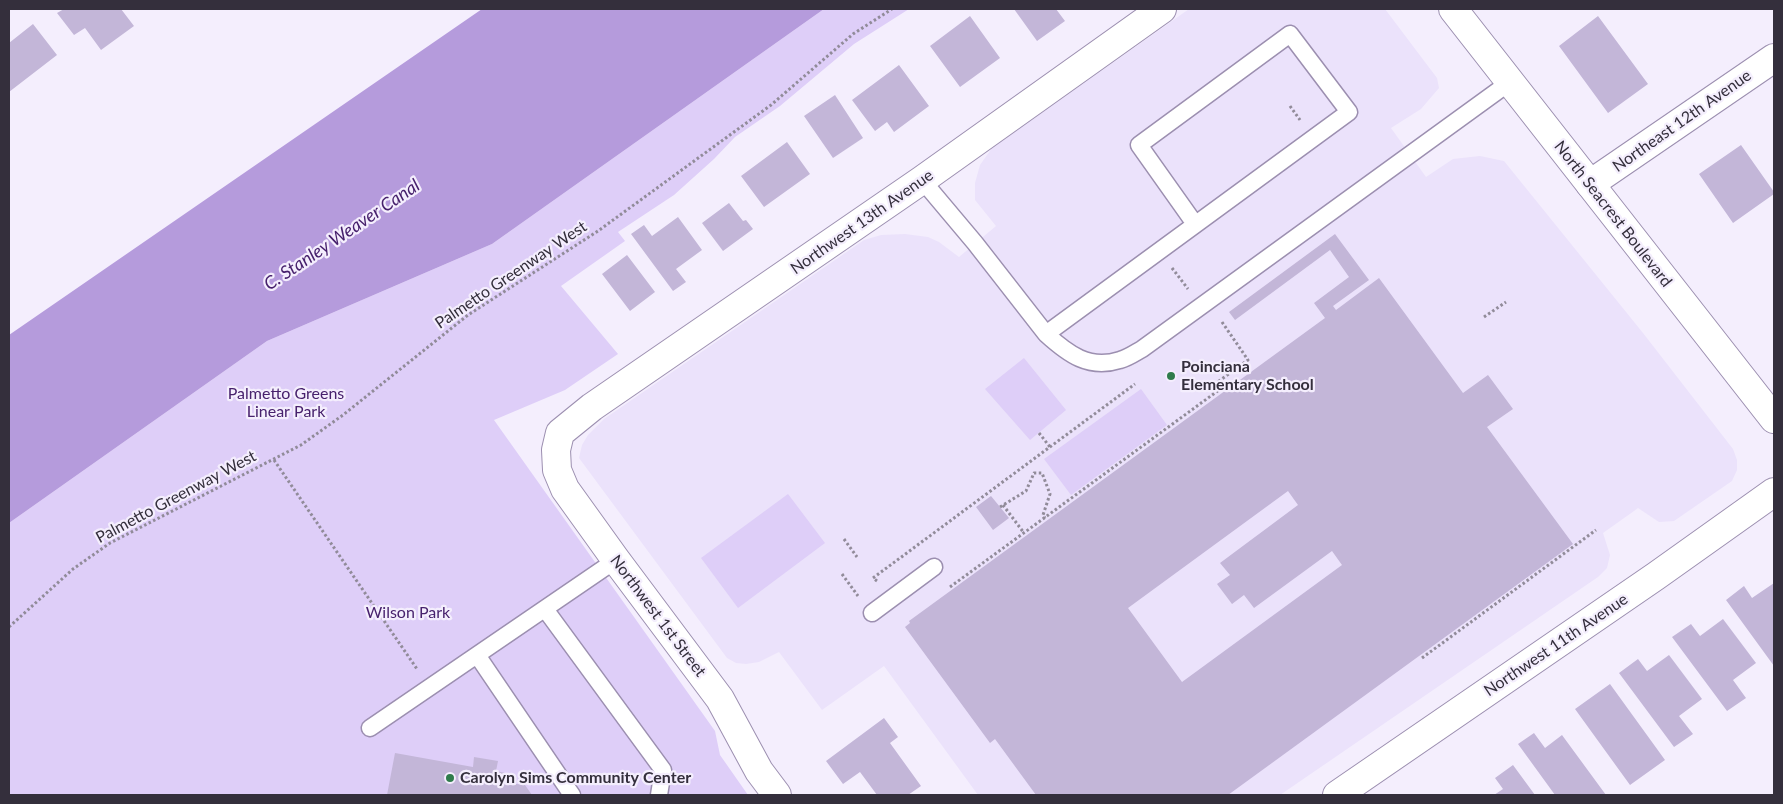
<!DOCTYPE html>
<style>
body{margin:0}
#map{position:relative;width:1783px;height:804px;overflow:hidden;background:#f4eefd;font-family:Lato,sans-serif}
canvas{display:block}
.frame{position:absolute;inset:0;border:10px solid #342f3c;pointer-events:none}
</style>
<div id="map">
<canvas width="1783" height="804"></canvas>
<div class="frame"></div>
</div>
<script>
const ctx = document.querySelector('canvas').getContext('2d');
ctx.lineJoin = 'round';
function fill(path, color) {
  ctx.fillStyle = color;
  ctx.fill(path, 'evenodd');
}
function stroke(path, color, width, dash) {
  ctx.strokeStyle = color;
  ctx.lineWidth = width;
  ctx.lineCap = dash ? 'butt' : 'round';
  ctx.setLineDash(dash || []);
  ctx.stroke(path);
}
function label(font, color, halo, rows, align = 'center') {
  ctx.font = font + ' Lato,sans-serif';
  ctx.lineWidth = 4.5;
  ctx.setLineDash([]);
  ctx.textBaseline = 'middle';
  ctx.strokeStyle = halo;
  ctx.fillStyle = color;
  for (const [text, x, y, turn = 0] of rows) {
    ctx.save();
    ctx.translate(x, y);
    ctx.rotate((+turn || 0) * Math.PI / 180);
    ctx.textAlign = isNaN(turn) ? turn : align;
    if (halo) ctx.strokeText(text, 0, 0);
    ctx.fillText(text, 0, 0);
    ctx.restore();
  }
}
fill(new Path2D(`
 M1189,9H1385L1437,78L1439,88L1421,109L1391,128L1426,177L1453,159L1480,156L1504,161L1643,333L1733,449L1737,460V470L1732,481L1674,521L1659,522L1638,508L1634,511L1603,533L1610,555L1607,568L1598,577L1280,795H978L884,666L822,710L779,652L759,662L746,664L736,663L727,658L579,458L582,445L588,435L604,419L864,240L881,235L905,234L928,237L939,242L959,257L996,226L975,200V183L980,165L992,148Z`), '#ebe2fb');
fill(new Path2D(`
 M824,9H909L854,44L780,106L735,137L714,159L674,195L618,232L625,241L561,286L618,354L565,390L494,420L715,731L720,755L748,795H9V523L267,341L492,244Z
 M1024,358L1066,410L1030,440L985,389Z
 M1141,389L1167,425L1071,495L1044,459Z
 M788,494L825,543L738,608L701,558Z`), '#decef8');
fill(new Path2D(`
 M482,9H824L492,244L267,341L9,523V335Z`), '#b59bdc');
fill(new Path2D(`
 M64,9H121L134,26L101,50L85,28L74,35L57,13Z
 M1014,9H1056L1065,21L1037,41Z
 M970,16L1000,58L960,87L930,46Z
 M1598,16L1648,84L1608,113L1559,46Z
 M33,24L57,55L9,92V43Z
 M899,65L929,106L894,132L887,122L875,131L852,100Z
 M835,95L863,138L833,158L804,116Z
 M787,142L810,174L764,207L741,176Z
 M1741,145L1774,192V194L1733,223L1699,174Z
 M729,203L743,221L746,220L753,229L723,251L702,223Z
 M678,217L702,250L676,269L686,282L673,291L631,234L644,225L652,236Z
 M1335,234L1369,280L1333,306L1336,310L1379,278L1463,393L1488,375L1513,409L1487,427L1573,544L1228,795H1036L995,739L990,743L905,627L910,623L909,621L1325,318L1314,303L1349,277L1330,250L1235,320L1229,312ZM1288,491L1298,505L1220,563L1230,575L1217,584L1232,604L1244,595L1254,608L1332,551L1342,565L1182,682L1128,608Z
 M627,255L655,292L630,311L602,274Z
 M991,496L1009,518L993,530L976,507Z
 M1774,583V666L1726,600L1744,586L1752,598Z
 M1723,619L1756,663L1733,680L1746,698L1727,711L1672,637L1691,624L1700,636Z
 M1669,655L1702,699L1679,716L1693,734L1674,747L1619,673L1638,659L1647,671Z
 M1610,684L1665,760L1630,785L1575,709Z
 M884,718L898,737L890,743L921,786L908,795H877L860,772L843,784L826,761Z
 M1534,733L1545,748L1562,735L1606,795H1555L1518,744Z
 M395,753L473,767L474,757L498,761L496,771L510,774L508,783L525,785L532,795H387Z
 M1513,765L1535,795H1494L1503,789L1495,778Z`), '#c3b6d8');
const service = new Path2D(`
 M922,180L975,243L1046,334C1068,354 1089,370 1120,360C1128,358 1135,353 1142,349L1510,82
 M1046,334L1349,112L1290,34L1139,145L1195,224
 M545,609L663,770L659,795
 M872,613L934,567
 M477,655L572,795
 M370,728L616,560`);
const minor = new Path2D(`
 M1590,184L1774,58
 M777,795L759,771L720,699L616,560L565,489L557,470L556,450L560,433L592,407L922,180L1162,9
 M1337,795L1656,576L1774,492`);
const tertiary = new Path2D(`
 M1453,9L1774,419`);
stroke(service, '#9c8fb0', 19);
stroke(minor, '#9c8fb0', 30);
stroke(tertiary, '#9c8fb0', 30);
stroke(new Path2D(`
 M1290,106L1300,120
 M1172,268L1188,289
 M1484,317L1506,302
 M1222,322L1248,360L1219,381L1226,390
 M1039,433L1050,447
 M274,460L417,669
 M1003,505L1024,533
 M1000,507L1026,491L1034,473H1042L1050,494L1043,515L1045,518
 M844,539L857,557
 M842,574L858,596
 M877,581L873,578L1135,384
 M950,587L1223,387
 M9,627L73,569L110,543L301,445L343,415L468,315L598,231L771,105L853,34L892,9
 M1422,658L1596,530`), '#918b99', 3, [2.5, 2.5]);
stroke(service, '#fff', 16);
stroke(minor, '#fff', 28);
stroke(tertiary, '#fff', 28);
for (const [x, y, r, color] of [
 [1171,376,5,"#2f7c4b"],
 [450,778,5,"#2f7c4b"]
]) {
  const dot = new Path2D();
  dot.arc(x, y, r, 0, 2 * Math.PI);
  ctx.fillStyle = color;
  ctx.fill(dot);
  stroke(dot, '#f4eefd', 2);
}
label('16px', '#342f3c', '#f4eefd', [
 ["Northeast 12th Avenue",1682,121,-35],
 ["North Seacrest Boulevard",1613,214,52],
 ["Northwest 13th Avenue",862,222,-35],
 ["Palmetto Greenway West",511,275,-34],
 ["Palmetto Greenway West",176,497,-28],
 ["Northwest 1st Street",658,616,53],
 ["Northwest 11th Avenue",1556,645,-34]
]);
label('bold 16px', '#342f3c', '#f4eefd', [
 ["Poinciana",1181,367],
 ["Elementary School",1181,385],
 ["Carolyn Sims Community Center",460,778]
], 'left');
label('16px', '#47216d', '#f4eefd', [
 ["Palmetto Greens",286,394],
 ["Linear Park",286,412],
 ["Wilson Park",408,613]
]);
label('italic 18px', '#46206c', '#f4eefd', [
 ["C. Stanley Weaver Canal",342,235,-34]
]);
</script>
